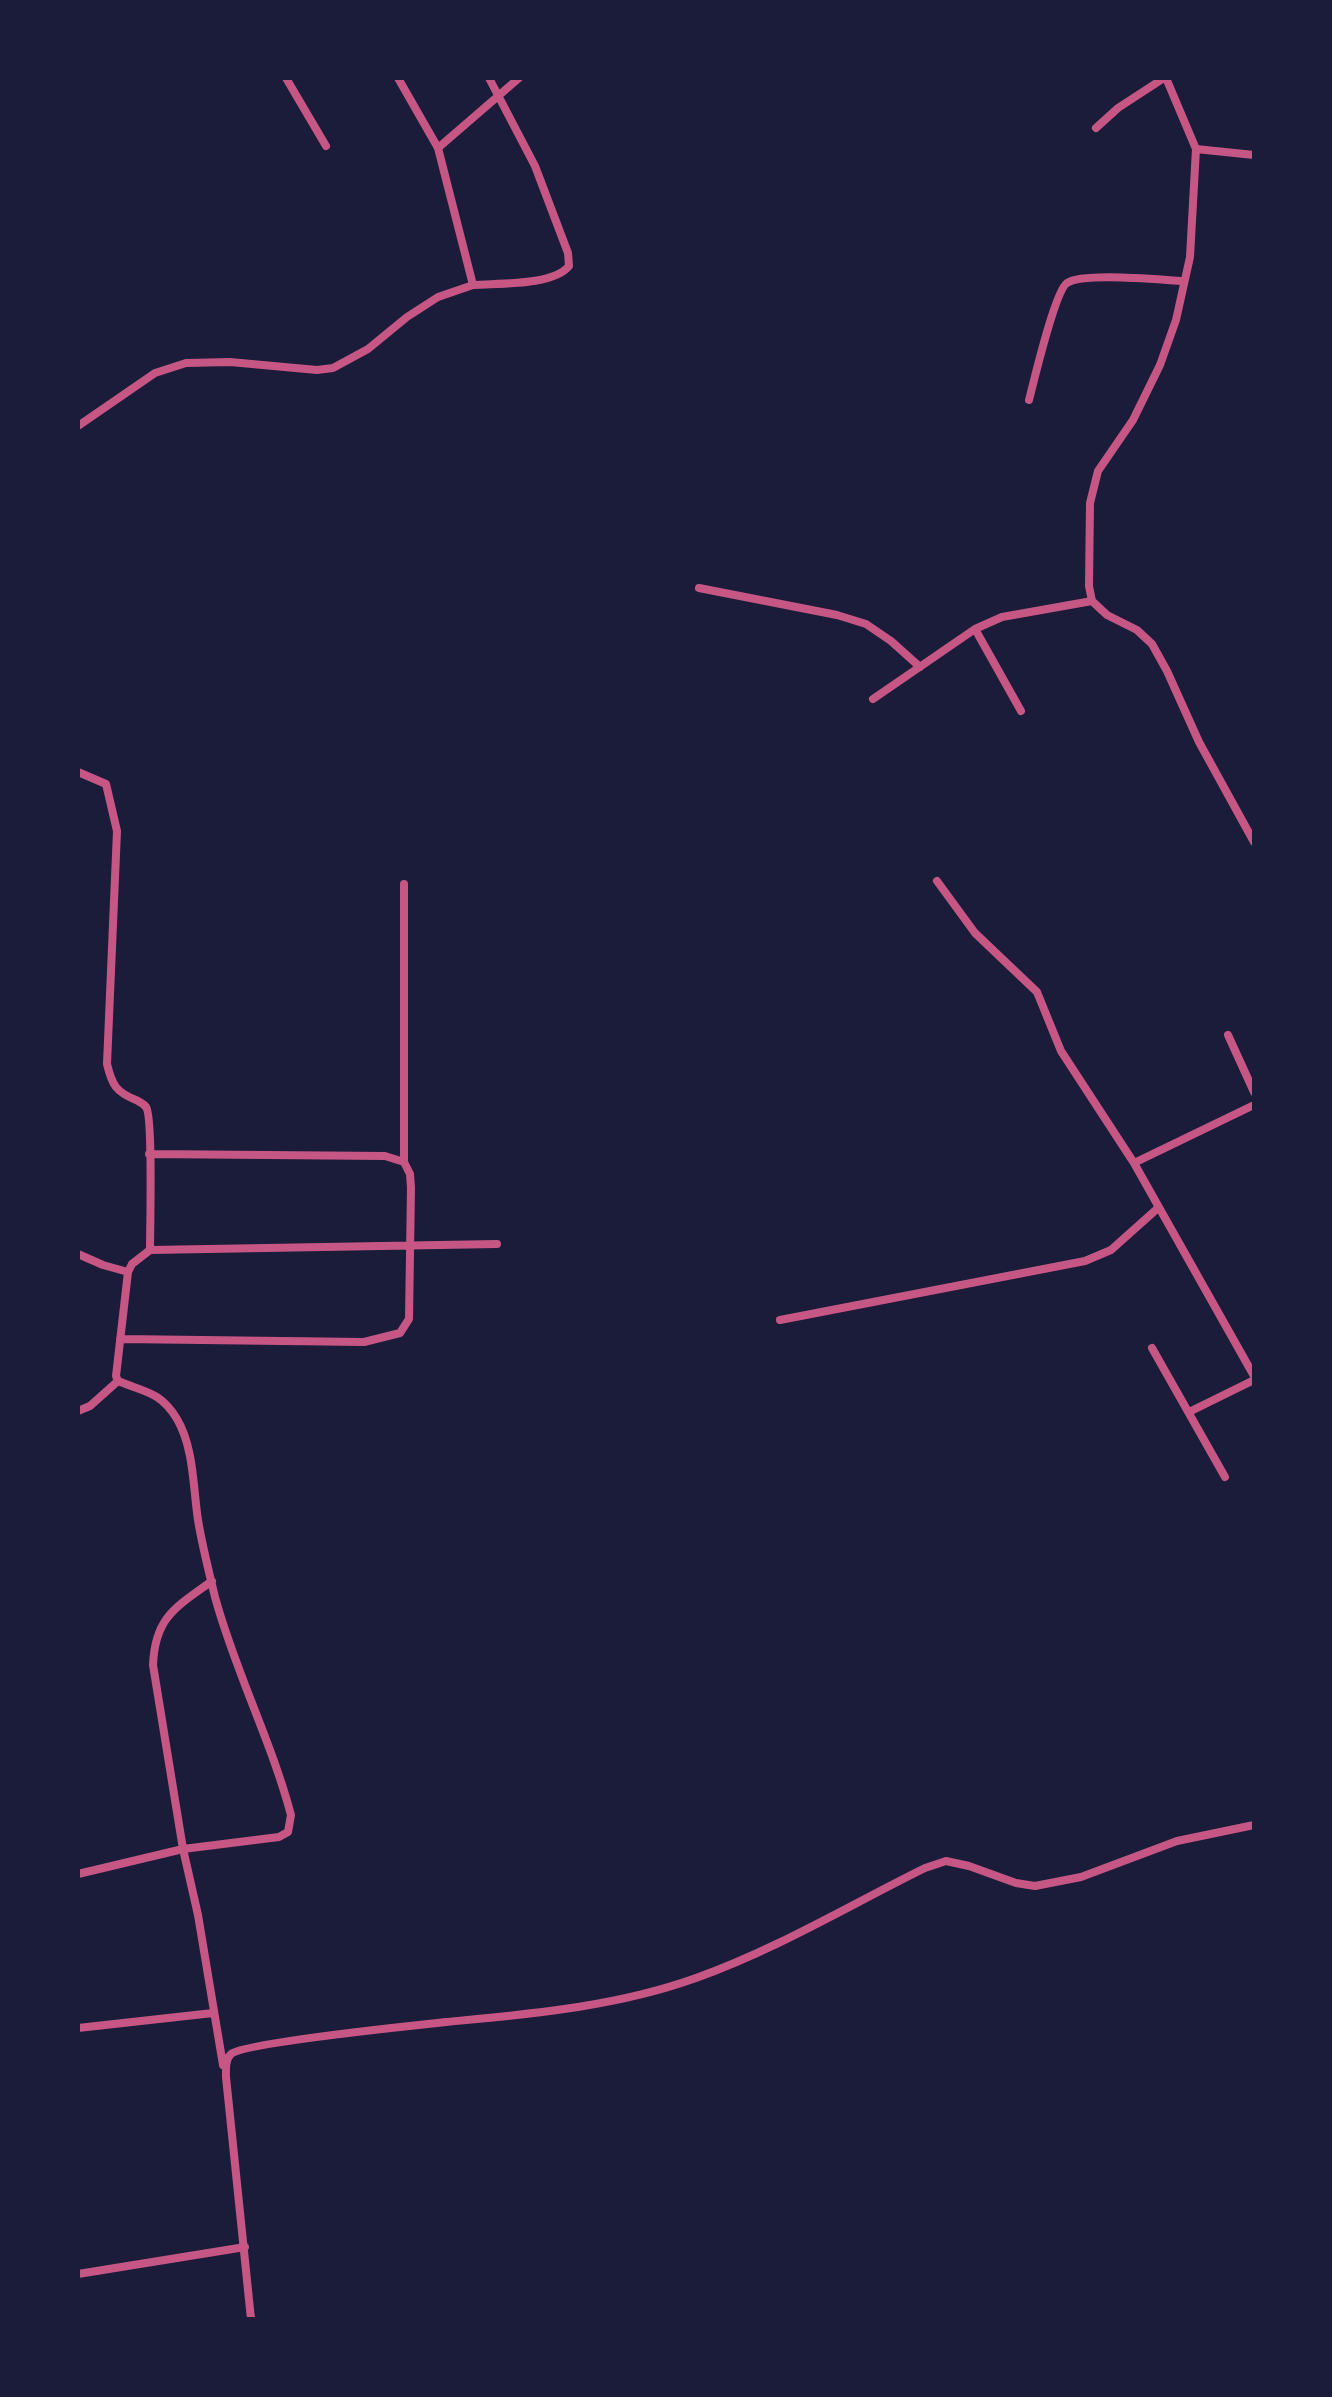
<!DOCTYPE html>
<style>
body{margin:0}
#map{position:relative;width:1332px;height:2397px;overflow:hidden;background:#1b1b3a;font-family:Karla,sans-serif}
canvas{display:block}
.frame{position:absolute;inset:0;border:80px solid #1b1b3a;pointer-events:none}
</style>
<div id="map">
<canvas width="1332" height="2397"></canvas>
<div class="frame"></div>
</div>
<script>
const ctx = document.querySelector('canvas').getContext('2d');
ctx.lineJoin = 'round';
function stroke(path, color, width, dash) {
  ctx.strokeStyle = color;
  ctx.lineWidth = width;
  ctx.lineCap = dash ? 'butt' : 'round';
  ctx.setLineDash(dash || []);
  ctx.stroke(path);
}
stroke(new Path2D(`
 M286,78L326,146
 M1166,78L1196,149L1190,257L1176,320L1160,365L1133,420L1098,471L1090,503L1089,586L1092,601L1107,615L1137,630L1152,644L1167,671L1199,742L1254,842
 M1096,128L1118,108L1164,78
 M438,148L519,78
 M1196,149L1254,155
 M473,285C498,283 553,286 569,266L568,253L535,166L489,78
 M1029,400C1034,381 1055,291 1067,283C1083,272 1161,280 1184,281
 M78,426L155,373L186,363L230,362L317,370L333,368L368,349L407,317L438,297L473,285L438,148L398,78
 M699,588L837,615L866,624L891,641L920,667
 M975,629L1021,711
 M873,699L975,629L1002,617L1092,601
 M78,772L106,784L117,831L107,1064C112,1085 116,1092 136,1100C140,1102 143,1103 146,1107C153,1116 150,1229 150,1250L497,1244
 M937,881L975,933L1037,992L1061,1051L1134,1163L1254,1376
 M1228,1035L1254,1092
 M149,1154L385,1156L404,1162
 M1134,1163L1254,1105
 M78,1254L103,1265L128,1272
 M780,1320L1085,1261L1111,1250L1158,1208
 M120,1339L364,1342L400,1333L409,1319L411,1188L410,1174L404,1162V884
 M1152,1348L1225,1477
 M78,1411L90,1406L118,1381
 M1189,1412L1254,1380
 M212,1581C176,1607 155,1617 153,1665L183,1849L198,1915L223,2065
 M78,1874L183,1849L279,1837L288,1832L291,1815C271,1740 235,1671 215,1597C209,1572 202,1545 198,1520C193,1487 194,1448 177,1419C160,1391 144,1392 118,1381L116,1376L128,1272L132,1264L150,1250
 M78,2028L213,2013
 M78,2274L245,2247
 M251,2319L226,2077C226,2069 225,2060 231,2054C242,2043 418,2025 446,2022C530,2014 615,2007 696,1978C775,1950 850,1905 925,1868L946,1861L969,1866L1016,1883L1035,1886L1081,1877L1177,1841L1254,1825`), '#c65784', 8);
</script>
